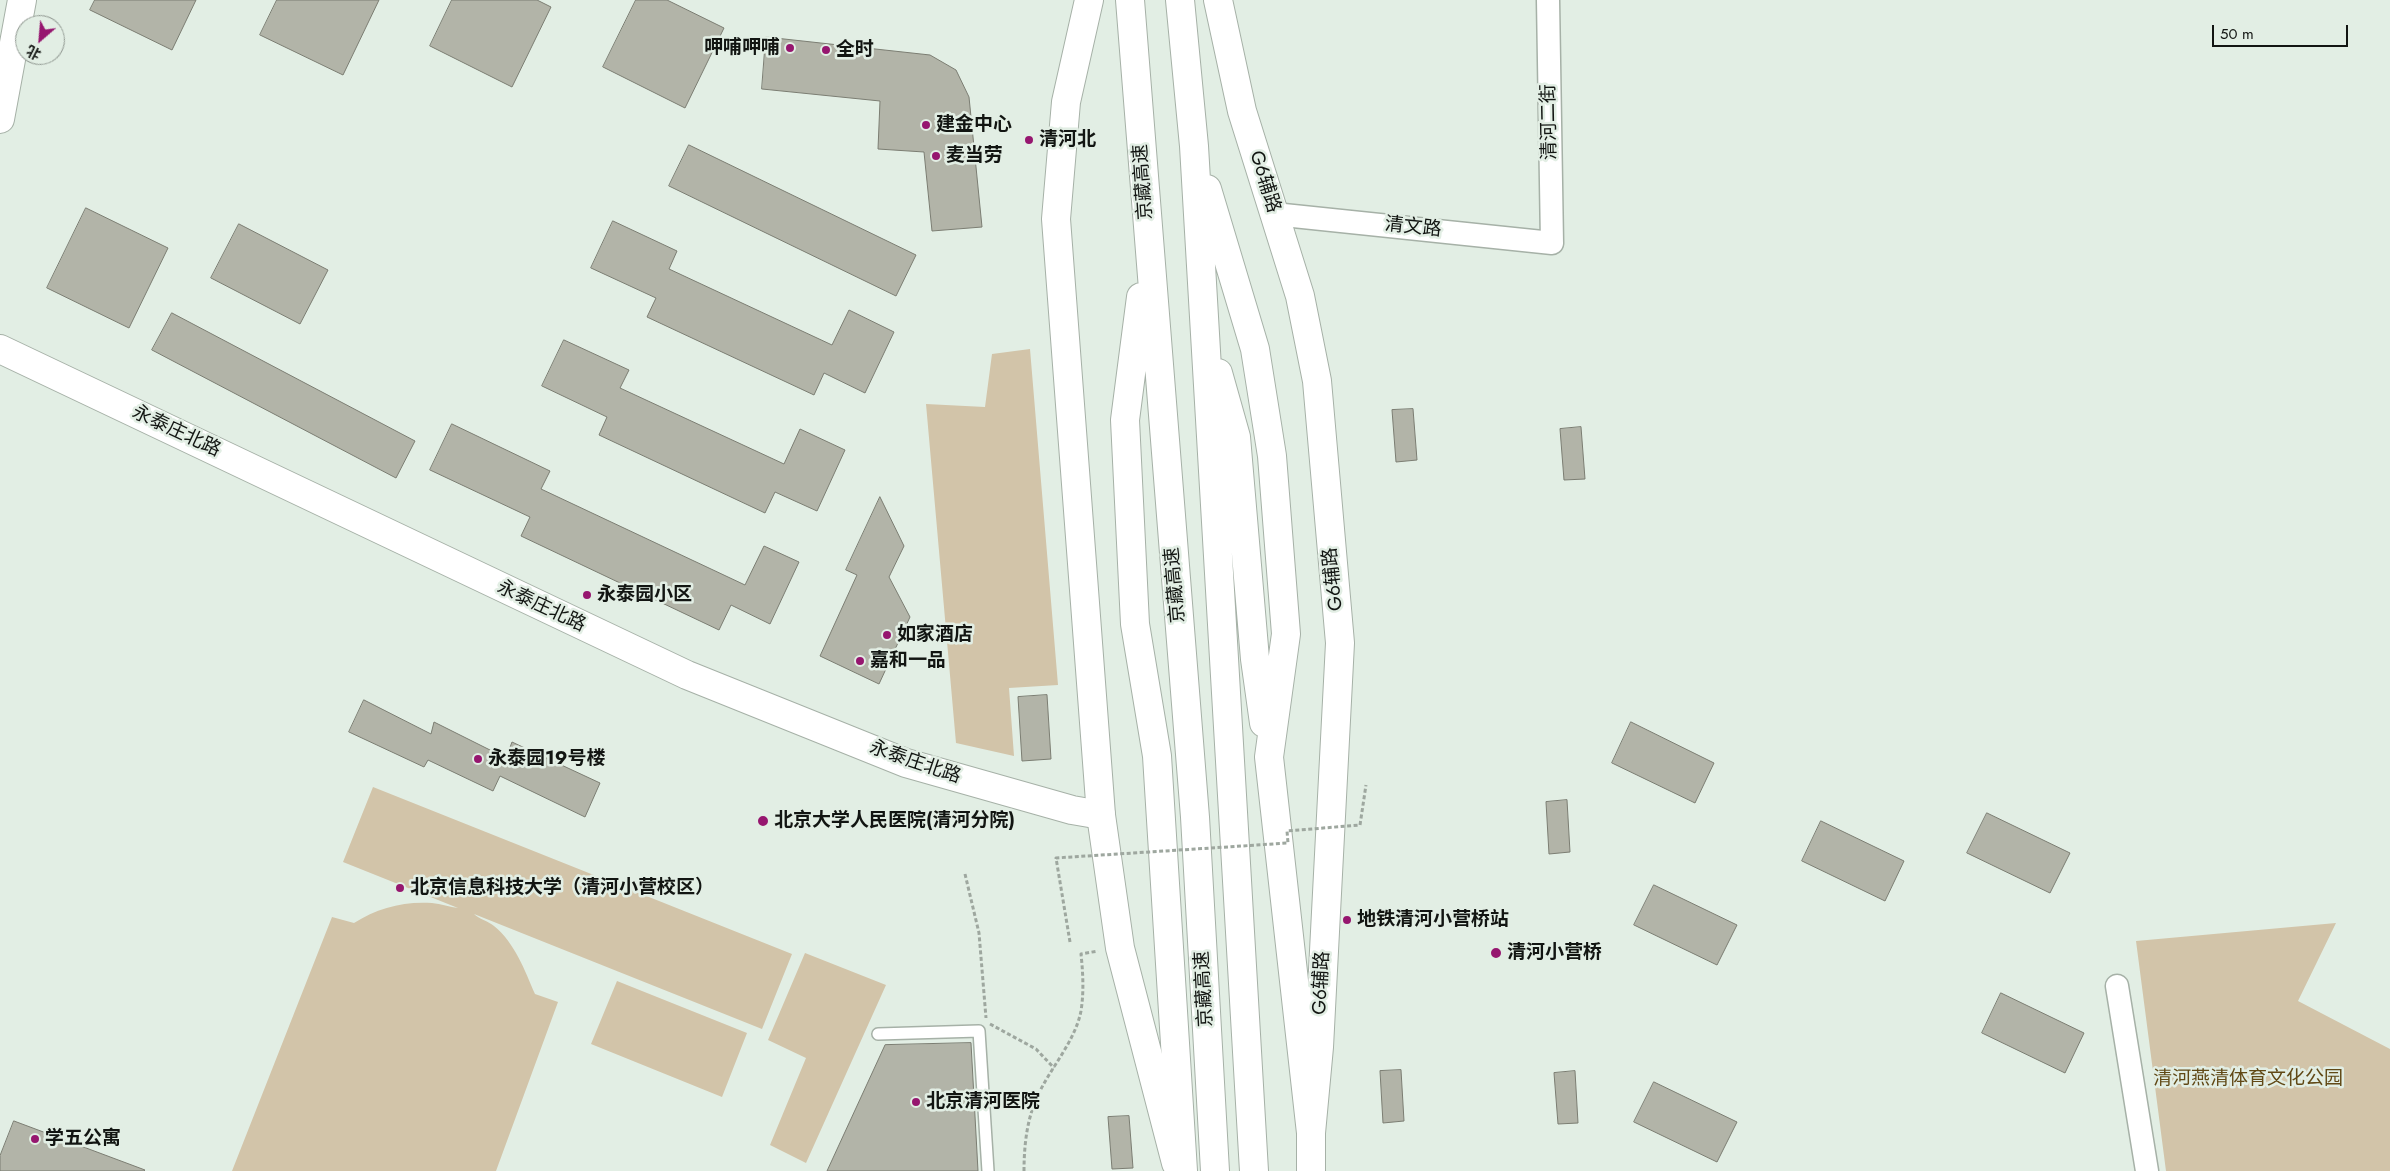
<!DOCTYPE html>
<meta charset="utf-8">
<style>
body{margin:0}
#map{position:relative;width:2390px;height:1171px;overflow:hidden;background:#e2eee4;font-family:Jost,"Noto Sans SC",sans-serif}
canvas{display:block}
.north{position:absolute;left:15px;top:15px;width:50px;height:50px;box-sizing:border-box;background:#e2eee4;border:1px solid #8f9790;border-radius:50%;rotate:207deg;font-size:14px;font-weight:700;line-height:20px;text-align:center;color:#121512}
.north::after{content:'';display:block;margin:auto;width:18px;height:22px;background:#96166f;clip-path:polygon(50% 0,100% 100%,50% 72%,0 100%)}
.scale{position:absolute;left:2212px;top:25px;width:136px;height:22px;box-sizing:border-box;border:2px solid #121512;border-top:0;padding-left:6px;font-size:15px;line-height:18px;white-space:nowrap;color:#121512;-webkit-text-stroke:4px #e2eee4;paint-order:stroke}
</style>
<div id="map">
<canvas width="2390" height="1171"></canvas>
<div class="north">北</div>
<div class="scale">50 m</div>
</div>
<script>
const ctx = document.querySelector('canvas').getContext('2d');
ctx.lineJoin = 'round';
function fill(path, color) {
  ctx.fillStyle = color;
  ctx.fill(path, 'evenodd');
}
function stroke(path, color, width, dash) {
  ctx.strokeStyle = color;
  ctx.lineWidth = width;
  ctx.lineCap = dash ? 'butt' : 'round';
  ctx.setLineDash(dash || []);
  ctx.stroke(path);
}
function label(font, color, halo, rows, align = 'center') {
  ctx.font = font + ' Jost,"Noto Sans SC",sans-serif';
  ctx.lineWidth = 5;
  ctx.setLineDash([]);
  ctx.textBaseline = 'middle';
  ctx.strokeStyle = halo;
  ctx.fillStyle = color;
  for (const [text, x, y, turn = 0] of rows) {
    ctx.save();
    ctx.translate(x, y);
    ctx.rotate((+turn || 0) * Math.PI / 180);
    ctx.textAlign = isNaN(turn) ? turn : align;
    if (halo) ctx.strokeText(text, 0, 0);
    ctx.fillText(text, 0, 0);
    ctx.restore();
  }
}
fill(new Path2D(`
 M1030,349L1058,685L1009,688L1014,756L956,743L926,404L985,407L992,354Z
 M373,787L792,954L762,1029L474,914C479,919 488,921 494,926C515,943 525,971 535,994L558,1002L496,1171H232L332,917L354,923C377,908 404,901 432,903C441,904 450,907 458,908L343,862Z
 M2336,923L2298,1001L2390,1049V1171H2166L2136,941Z
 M805,953L886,985L806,1163L770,1145L806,1058L768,1040Z
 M617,981L747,1033L722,1097L591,1044Z`), '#d2c4a9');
const building = new Path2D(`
 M95,0H196L172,50L90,10Z
 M277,0H379L343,75L260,35Z
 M452,0H537L551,7L512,87L430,46Z
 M636,0H667L724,28L685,108L603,67Z
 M766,37L930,55L956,70L969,97L982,227L932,231L924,152L878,149L880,101L762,89Z
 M689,145L916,255L896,296L669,186Z
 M86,208L168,248L129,328L47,288Z
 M613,221L677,251L669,269L832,345L849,310L894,332L865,393L824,373L814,395L647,317L656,298L591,268Z
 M239,224L328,270L300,324L211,278Z
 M172,313L415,441L396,478L152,350Z
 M564,340L629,370L620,388L784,464L800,429L845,450L817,511L775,492L765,513L599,435L607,417L542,386Z
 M1413,409L1417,460L1396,462L1392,410Z
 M452,424L550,471L541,489L745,585L764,546L799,562L770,624L731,605L719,630L521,536L530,517L430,470Z
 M1581,427L1585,479L1564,480L1560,429Z
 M880,497L904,546L889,577L910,617L879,684L820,656L857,575L846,570Z
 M1047,695L1051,759L1022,761L1018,697Z
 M364,700L431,734L434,722L506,758L512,742L600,783L585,817L500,776L493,791L428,760L424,767L349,732Z
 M1631,722L1714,763L1695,803L1612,763Z
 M1567,800L1570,852L1549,854L1546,802Z
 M1987,813L2070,853L2050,893L1967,853Z
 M1821,821L1904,861L1885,901L1802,861Z
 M1654,885L1737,925L1717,965L1634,925Z
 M2001,993L2084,1033L2065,1073L1982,1033Z
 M971,1043L978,1171H827L885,1045Z
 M1401,1070L1404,1121L1383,1123L1380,1071Z
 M1575,1071L1578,1123L1558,1124L1554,1073Z
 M1654,1082L1737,1122L1717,1162L1634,1122Z
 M1129,1116L1133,1168L1112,1169L1108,1117Z
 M14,1121L145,1170L144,1171H0V1156Z`);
fill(building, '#b2b4a8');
stroke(building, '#7b7d72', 1);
const service = new Path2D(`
 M878,1034L979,1031L988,1171`);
const minor = new Path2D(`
 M1274,214L1552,243L1548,0
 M2117,986L2147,1171`);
const tertiary = new Path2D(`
 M0,119L22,0
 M0,349L687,675L906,763L1072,810L1101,815`);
const primary = new Path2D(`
 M1089,0L1066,102L1056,219L1101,815L1120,948L1176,1163
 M1218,0L1242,111L1300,296L1317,381L1340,643L1319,1047L1311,1133V1171`);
const motorway = new Path2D(`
 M1130,0L1195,817L1215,1171
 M1180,0L1194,146L1254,1171
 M1207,189L1255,349L1272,456L1286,634L1269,757L1311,1133
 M1141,297L1125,420L1135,624L1157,756L1183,1171
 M1218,373L1236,437L1255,659L1264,723`);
stroke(service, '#a6b1a7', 14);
stroke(minor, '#a6b1a7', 25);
stroke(tertiary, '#a6b1a7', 30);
stroke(primary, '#a6b1a7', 30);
stroke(motorway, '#a6b1a7', 30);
stroke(new Path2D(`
 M965,874L979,933L986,1018
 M990,1024L1036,1049L1054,1068
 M1024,1171C1024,1145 1027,1117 1039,1093C1052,1066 1075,1041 1081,1011C1084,992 1083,973 1081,954L1098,951`), '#9ea79f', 3, [4, 2.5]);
stroke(service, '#fff', 11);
stroke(minor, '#fff', 22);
stroke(tertiary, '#fff', 28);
stroke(primary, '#fff', 28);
stroke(motorway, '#fff', 28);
stroke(new Path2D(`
 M1070,942L1056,858L1288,843L1287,831L1360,825L1366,785`), '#9ea79f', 3, [4, 2.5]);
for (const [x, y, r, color] of [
 [790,48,5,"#96166f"],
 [826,50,5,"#96166f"],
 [926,125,5,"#96166f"],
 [1029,140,5,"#96166f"],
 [936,156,5,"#96166f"],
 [587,595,5,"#96166f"],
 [887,635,5,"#96166f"],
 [860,661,5,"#96166f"],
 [478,759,5,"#96166f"],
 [763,821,6,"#96166f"],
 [400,888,5,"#96166f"],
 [1347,920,5,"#96166f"],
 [1496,953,6,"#96166f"],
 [916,1102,5,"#96166f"],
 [35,1139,5,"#96166f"]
]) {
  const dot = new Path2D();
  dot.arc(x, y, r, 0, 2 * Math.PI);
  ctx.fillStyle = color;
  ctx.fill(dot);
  stroke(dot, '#e2eee4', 2);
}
label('bold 19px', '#121512', '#e2eee4', [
 ["呷哺呷哺",780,48,"right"],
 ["全时",836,50],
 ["建金中心",936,125],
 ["清河北",1039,140],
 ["麦当劳",946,156],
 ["永泰园小区",597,595],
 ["如家酒店",897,635],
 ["嘉和一品",870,661],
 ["永泰园19号楼",488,759],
 ["北京大学人民医院(清河分院)",774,821],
 ["北京信息科技大学（清河小营校区）",410,888],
 ["地铁清河小营桥站",1357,920],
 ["清河小营桥",1507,953],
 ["北京清河医院",926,1102],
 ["学五公寓",45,1139]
], 'left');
label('19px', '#121512', '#e2eee4', [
 ["清河二街",1550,122,-91],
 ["京藏高速",1144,182,-94],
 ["G6辅路",1264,182,73],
 ["清文路",1413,228,6],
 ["永泰庄北路",176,432,25],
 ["G6辅路",1334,579,-96],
 ["京藏高速",1176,585,-95],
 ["永泰庄北路",541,607,25],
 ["永泰庄北路",915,763,19],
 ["G6辅路",1322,983,-87],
 ["京藏高速",1205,989,-93]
]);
label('19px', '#614916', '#e2eee4', [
 ["清河燕清体育文化公园",2248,1079]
]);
</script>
